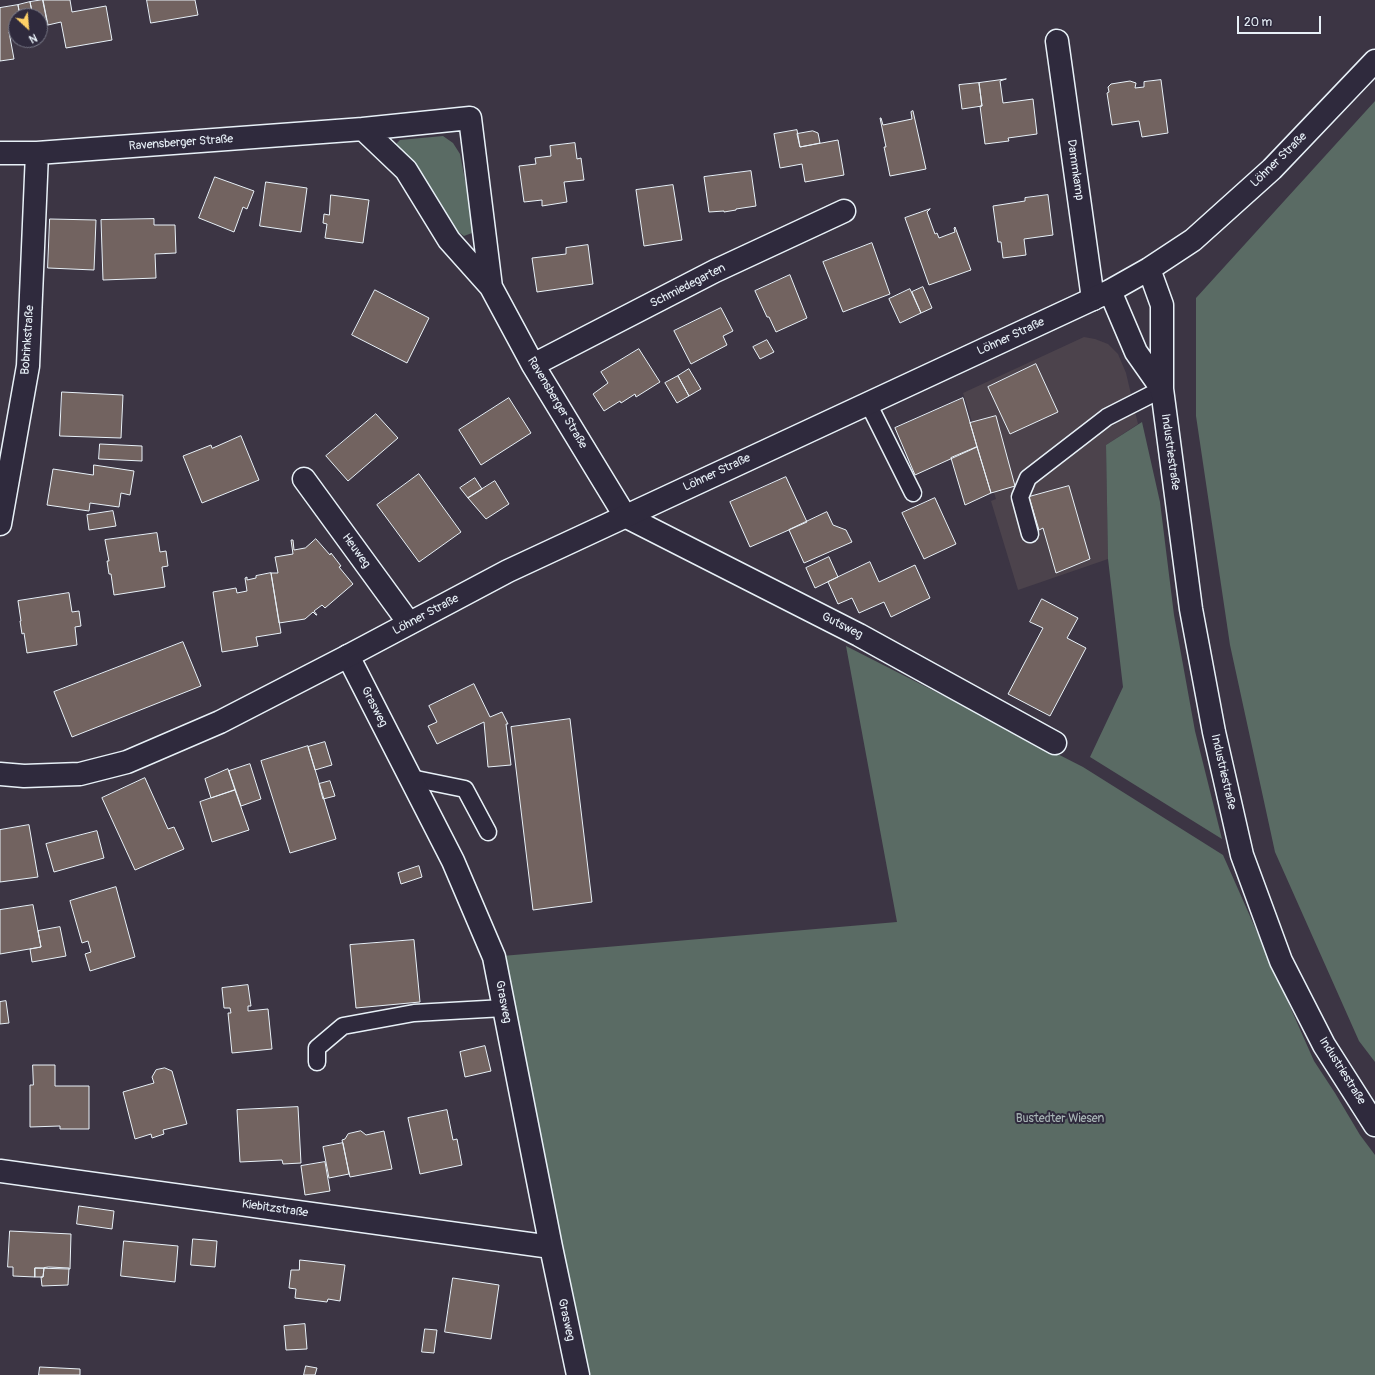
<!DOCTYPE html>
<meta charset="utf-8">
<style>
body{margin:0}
#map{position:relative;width:1375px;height:1375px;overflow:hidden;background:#3c3544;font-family:Pangolin,sans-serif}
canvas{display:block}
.north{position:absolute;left:8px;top:8px;width:40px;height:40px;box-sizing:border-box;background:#2f2a3d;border:1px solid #797a88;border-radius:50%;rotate:154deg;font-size:11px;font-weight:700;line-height:16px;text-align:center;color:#e8f1f8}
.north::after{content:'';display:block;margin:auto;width:14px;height:18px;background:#ffd166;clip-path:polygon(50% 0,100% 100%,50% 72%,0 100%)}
.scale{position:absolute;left:1237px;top:16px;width:84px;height:18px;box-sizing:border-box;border:2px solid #e8f1f8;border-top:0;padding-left:5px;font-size:12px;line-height:14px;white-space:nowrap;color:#e8f1f8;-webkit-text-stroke:3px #2f2a3d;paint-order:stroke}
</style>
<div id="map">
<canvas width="1375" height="1375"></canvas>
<div class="north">N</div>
<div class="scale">20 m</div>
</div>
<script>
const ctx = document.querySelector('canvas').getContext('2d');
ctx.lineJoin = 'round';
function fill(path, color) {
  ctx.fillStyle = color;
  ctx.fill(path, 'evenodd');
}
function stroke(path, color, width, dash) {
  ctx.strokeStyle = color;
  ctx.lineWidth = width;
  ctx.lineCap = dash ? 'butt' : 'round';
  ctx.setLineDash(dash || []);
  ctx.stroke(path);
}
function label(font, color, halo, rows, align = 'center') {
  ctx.font = font + ' Pangolin,sans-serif';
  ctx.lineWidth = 4;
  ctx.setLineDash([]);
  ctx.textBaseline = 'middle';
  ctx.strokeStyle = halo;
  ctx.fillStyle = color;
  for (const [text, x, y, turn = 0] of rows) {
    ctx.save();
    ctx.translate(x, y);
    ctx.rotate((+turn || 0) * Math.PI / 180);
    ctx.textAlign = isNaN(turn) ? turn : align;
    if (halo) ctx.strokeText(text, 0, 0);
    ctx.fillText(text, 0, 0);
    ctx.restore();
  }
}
fill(new Path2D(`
 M1084,337L1095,339L1108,344L1118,354L1126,373L1138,424L1106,445L1108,559L1018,590L991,501L996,499L963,393Z`), '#4c434c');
fill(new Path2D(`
 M1375,101V1062L1359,1041L1275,852L1230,645L1196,416V298Z
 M443,136L453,143L460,154L474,226L472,233L464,236L457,231L414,164L396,148L397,143L400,140Z
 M1142,422L1160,502L1174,615L1195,731L1222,839L1090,757L1123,687L1108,559L1106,445Z
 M846,646L1083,767L1223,855L1314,1061L1335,1093L1360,1135L1375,1155V1375H588L502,956L897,922Z`), '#5a6b64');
const building = new Path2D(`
 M43,0H70L72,12L106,6L112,40L66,48L61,22L48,25Z
 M43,0L48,25L40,27V16H33L30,2Z
 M147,0H195L198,15L151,23Z
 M30,2L33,16H20L18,5Z
 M18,5L20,16H16V31L9,32L14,59L0,61V8Z
 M1006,79L1000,81L1003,103L1033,99L1037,134L1008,138L1009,141L985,144L980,106H982L979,83Z
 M1161,80L1168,133L1142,137L1139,121L1112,125L1107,93L1109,92L1108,87L1111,84L1130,81L1136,83L1135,88L1144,87V82Z
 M979,83L982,106L962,109L959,85Z
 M913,111L926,169L890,176L884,147H886L880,118H881L883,125L912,119L911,112Z
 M797,130L800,147L838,140L844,175L805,182L802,164L780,168L774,134Z
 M813,131L818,133L820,143L800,147L797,134Z
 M575,143L577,159L581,158L584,180L564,182L567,202L542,206V200L524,202L519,166L536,164L535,158L551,156L550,146Z
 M751,171L756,206L736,209V210L724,212V211L709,212L704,177Z
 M215,177L254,191L247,209L243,207L234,232L199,218Z
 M266,182L307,188L301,232L260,226Z
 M673,185L682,240L644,246L636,190Z
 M331,195L369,200L363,243L325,238L327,224L323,223L324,214L329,215Z
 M1048,195L1053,235L1024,239L1026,255L1003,258L1001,242H998L993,206L1025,201V198Z
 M930,209L927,212L935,234L937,233L939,238L955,232L954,228L955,227L971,270L929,285L905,218Z
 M50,219L96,220L94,270L48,268Z
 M154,219V225H175L176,253L155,254L156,278L103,280L101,220Z
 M872,243L890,294L843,312L823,262Z
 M588,245L593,284L537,292L532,258L566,254V248Z
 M790,275L807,318L776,332L769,317H767L755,291Z
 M923,287L932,308L921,313L912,292Z
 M910,289L921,313L900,323L889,299Z
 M375,290L429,318L407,363L352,335Z
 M721,308L733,331L723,336L727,345L691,364L674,331Z
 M767,340L774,352L760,359L753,347Z
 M639,349L660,382L636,397L635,394L621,403L620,401L604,411L593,394L608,383L601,372Z
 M1036,364L1058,412L1010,434L988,387Z
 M689,369L701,389L689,396L678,376Z
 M678,376L689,396L677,403L665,383Z
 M62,392L123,395L121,438L60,436Z
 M509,398L531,433L481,465L459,430Z
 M963,398L977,447L915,475L895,428Z
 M376,414L398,438L348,481L326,456Z
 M996,416L1015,486L991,493L970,423Z
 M241,436L259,480L202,503L183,456L211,445L212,448Z
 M100,444L142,446V461L99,459Z
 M977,447L991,493L965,505L951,458Z
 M94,465L134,471L130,495L121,493L119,507L90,503L89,511L47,505L53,469L93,475Z
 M419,474L461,532L419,562L377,505Z
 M786,477L807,522L750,547L730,502Z
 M475,478L482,489L468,498L460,488Z
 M495,481L509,504L486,519L468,498Z
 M1069,486L1090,559L1056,573L1043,528L1039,530L1029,497Z
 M935,498L956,544L924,559L902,513Z
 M113,511L116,526L89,530L87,515Z
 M827,512L833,525L846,530L852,542L804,563L789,530Z
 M157,533L160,552L166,551L168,566L162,567L165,587L114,595L111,574H109L107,561H109L105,540Z
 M316,539L330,555L331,553L341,566L339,567L353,584L325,608L322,605L314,611L317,615H316L313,612L305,619L279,623L271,573H278L275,557L293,554L291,540H293L294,550L305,548Z
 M829,557L838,577L815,588L806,568Z
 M870,562L879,582L915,565L930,598L891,617L884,602L859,613L852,598L838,604L828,582Z
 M271,573L281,633L256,637L258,646L222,652L213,592L236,588L237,593L247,591L245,578L247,577V580L256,578V576Z
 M69,593L72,612L79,611L81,626L75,627L77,645L27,653L24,633L22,634L20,621H21L18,601Z
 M1042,599L1078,618L1067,638L1086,648L1050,716L1008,694L1043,628L1030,622Z
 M183,642L201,686L72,737L54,692Z
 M474,684L490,717L502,712L508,724H506L511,765L488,767L484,722L437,744L428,726L437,722L429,706Z
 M570,719L592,902L533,910L511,727Z
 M325,742L332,765L315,770L308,747Z
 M308,746L336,839L290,853L261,761Z
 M250,764L261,799L241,806L229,771Z
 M228,769L235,790L211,798L205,779Z
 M145,778L168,829L174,827L184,849L135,870L102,798Z
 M330,781L335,796L323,799L319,784Z
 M235,790L249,830L212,842L200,802Z
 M29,825L38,877L0,882V830Z
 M97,831L104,858L54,872L46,844Z
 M419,866L422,877L401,884L398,873Z
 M116,887L135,957L90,971L85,954L91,952L88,941L82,943L70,901Z
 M33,905L41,947L0,954V910Z
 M60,927L66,956L32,962L30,949L41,947L38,931Z
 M414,940L420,1002L356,1008L350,945Z
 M248,985L251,1006H248V1011L268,1009L272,1049L232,1053L228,1013H231L230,1008H224L222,988Z
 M6,1001L9,1023L0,1024V1002Z
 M485,1046L491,1071L465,1077L460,1052Z
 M33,1065H55V1086H89V1129H60V1126L30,1127V1085H33Z
 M165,1068L172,1071L187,1124L163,1130L164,1134L152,1138L151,1134L135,1139L123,1092L154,1083L152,1077L156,1070Z
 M298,1107L301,1163L283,1164L282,1160L240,1162L237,1110Z
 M447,1110L453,1140L457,1139L462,1165L420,1174L408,1118Z
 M361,1131L366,1135L384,1131L392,1169L350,1177L342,1140L345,1139L348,1134Z
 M343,1143L349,1174L329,1178L323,1147Z
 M325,1162L330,1191L305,1195L301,1166Z
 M79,1206L114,1211L112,1229L77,1224Z
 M10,1231L71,1234L70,1269L35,1268V1277L13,1276V1267H8Z
 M193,1239L217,1241L215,1267L191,1265Z
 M124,1241L178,1246L175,1282L121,1276Z
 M300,1260L345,1265L340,1301L328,1299L327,1302L295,1298L296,1289L289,1288L291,1270H299Z
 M49,1267L69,1268L68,1285L42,1286L41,1277H43L44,1268Z
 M35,1268H44L43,1277H35Z
 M453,1278L499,1285L491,1339L445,1332Z
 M305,1324L307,1349L286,1350L284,1326Z
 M425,1329L437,1330L434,1353L422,1352Z
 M306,1366L317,1368L315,1375H304Z
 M40,1367L80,1369V1375H39Z`);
fill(building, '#726360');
stroke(building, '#e8f1f8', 1);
const lane = new Path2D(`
 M868,403L913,493
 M1030,534L1020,497L1028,478L1107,417L1162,389
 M411,778L465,789L488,832
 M317,1062V1048L343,1026L414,1013L504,1008`);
const street = new Path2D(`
 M1057,41L1093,299
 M363,129L470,118L491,287
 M0,153H37L363,129L406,170L449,240L491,287L533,365L625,516L859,635L1055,743
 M533,365L715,271L844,211
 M304,479L409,623
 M0,524L28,366L37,153
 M348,656L453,861L494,957L551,1247L578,1375
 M0,1171L551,1247`);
const secondary = new Path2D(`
 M1149,269L1162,305V389L1191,609L1214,732L1242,855L1281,961L1324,1045L1375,1125
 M1110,291L1136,352L1162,389
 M0,774L24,776L80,774L127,762L220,722L348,656L508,571L1110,291L1149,269L1193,240L1272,169L1375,61`);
stroke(lane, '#e8f1f8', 19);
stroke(street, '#e8f1f8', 25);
stroke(secondary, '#e8f1f8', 25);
stroke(lane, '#2f2a3d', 16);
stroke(street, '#2f2a3d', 22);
stroke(secondary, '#2f2a3d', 22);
label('12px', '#e8f1f8', '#2f2a3d', [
 ["Ravensberger Straße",181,143,-4],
 ["Löhner Straße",1279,160,-44],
 ["Dammkamp",1075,170,82],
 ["Schmiedegarten",688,286,-27],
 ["Löhner Straße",1011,337,-25],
 ["Bobrinkstraße",28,340,-86],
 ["Ravensberger Straße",557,403,59],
 ["Industriestraße",1170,452,82],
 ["Löhner Straße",717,473,-25],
 ["Heuweg",356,551,54],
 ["Löhner Straße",426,615,-28],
 ["Gutsweg",842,626,27],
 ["Grasweg",374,707,63],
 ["Industriestraße",1223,772,77],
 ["Grasweg",503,1002,79],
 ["Industriestraße",1342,1071,58],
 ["Kiebitzstraße",275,1209,8],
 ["Grasweg",566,1320,78]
]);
label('12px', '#a8b5b5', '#2f2a3d', [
 ["Bustedter Wiesen",1060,1119]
]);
</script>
